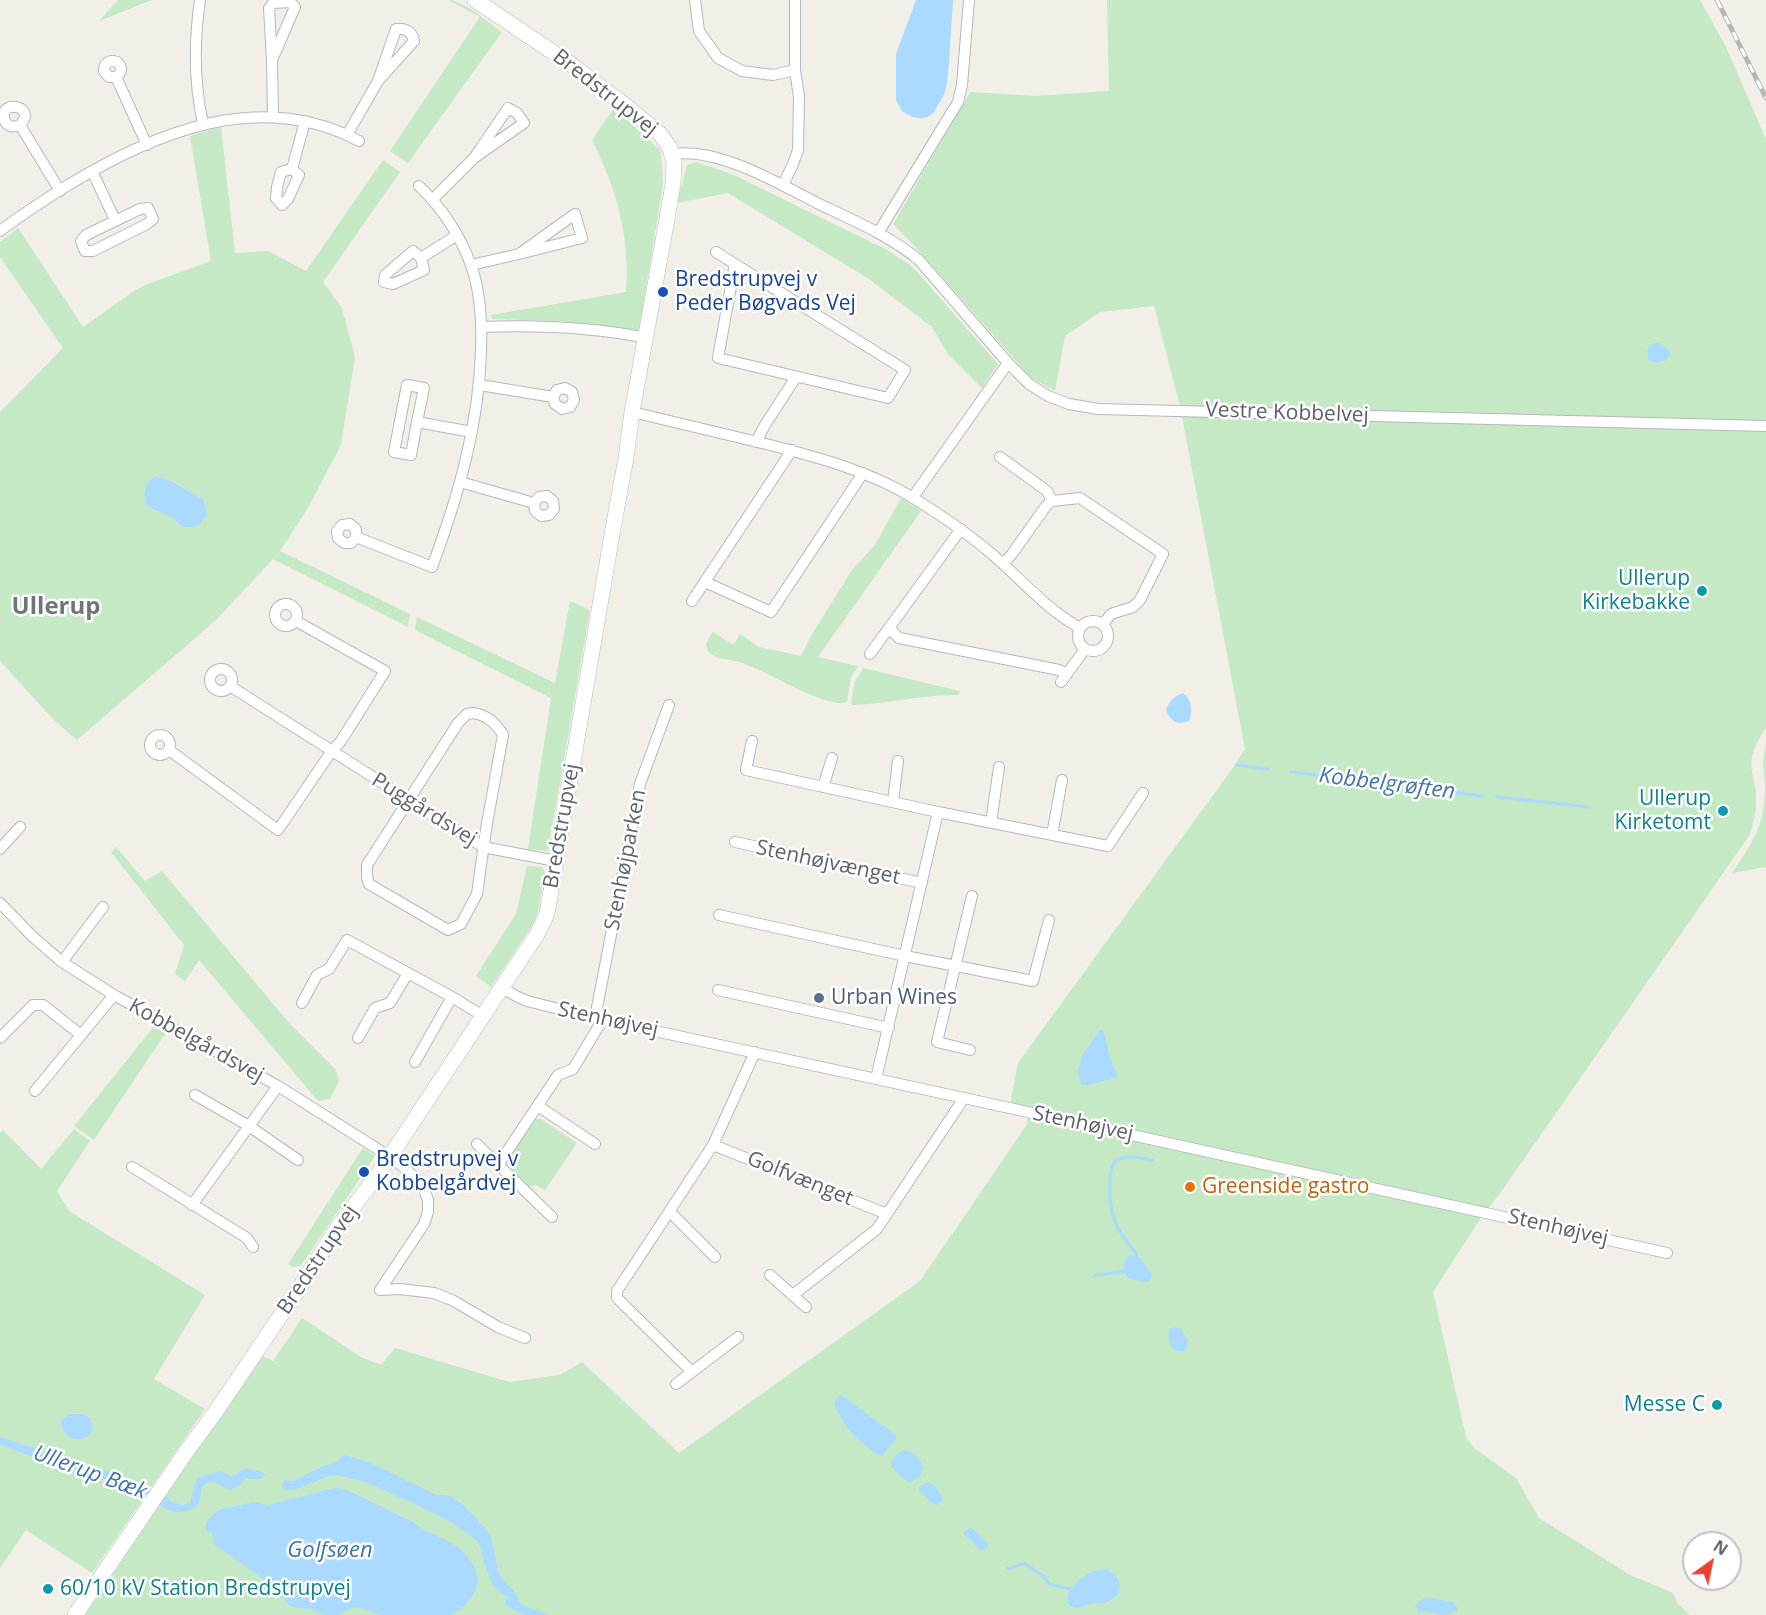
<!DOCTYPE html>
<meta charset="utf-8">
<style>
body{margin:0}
#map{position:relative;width:1766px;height:1615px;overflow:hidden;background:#f1efe8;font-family:"Open Sans",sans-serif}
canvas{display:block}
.north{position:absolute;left:1682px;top:1531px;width:60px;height:60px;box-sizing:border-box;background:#fff;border:2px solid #bfc1c3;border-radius:50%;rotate:33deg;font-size:16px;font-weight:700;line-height:24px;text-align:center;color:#5f6368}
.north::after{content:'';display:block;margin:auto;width:21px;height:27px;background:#ea4335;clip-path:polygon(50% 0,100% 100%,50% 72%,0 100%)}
</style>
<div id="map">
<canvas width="1766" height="1615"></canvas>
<div class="north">N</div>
</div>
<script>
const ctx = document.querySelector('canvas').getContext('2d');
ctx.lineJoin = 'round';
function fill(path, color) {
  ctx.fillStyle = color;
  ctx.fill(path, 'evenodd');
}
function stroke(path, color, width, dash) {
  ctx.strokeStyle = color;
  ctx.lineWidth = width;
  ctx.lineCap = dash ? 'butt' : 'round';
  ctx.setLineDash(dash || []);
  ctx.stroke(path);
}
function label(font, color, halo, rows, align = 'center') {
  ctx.font = font + ' "Open Sans",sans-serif';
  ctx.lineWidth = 5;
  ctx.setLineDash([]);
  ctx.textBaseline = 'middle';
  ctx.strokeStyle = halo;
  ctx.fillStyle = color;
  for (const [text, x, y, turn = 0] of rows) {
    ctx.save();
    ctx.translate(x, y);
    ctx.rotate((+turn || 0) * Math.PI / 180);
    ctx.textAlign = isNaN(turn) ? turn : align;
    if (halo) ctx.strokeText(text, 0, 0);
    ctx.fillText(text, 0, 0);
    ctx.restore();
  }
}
fill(new Path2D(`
 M118,0H152L99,21Z
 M448,0C463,0 489,23 502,32L408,163L390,151L480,17Z
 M1107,0H1700L1726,47L1766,139V728C1757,741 1749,755 1752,772C1753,779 1756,787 1756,795C1757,809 1754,822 1749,836L1501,1192L1480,1219L1433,1292L1466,1437L1474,1448L1516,1478L1539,1518L1630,1575L1673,1593L1678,1604L1690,1615H85L261,1355L273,1361L302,1318L361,1357L381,1365L395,1348L509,1382L560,1375L582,1362L679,1453L920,1281L1026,1126L1030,1110L1010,1104L1018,1063L1235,765L1245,749L1180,406L1154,306L1100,312L1065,336L1055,391L1031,378L923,255L893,224L970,92L1035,96L1109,91Z
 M614,108L660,150L662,164L663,185L639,330L561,321L493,319L491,315L626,292C630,235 617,191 592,140Z
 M221,127L235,253L268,251L306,271L383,160L400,172L323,282L342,308L355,357L341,445L309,506L280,551L410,614L408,627L273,559L216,620L77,740L53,719L0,661V412L63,348L0,257V242L18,228L83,327L134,291L145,285L211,261L190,136ZM169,480L204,500L205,503L182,527L171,517Z
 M696,162L734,175L887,250L910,265L918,273L998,364L982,388L948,354L932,327L869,279L728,193L677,203L687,165Z
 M901,498L921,511L818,657L858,666L851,677L847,702C829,709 776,677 757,669C751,667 746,664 740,662C731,659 715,660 709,652C703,645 709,638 713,632L732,644H734L740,634L759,647L801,656L811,636L852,570L875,545Z
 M570,601L590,610L548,851L528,849L551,698L415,630L417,617L555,683Z
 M863,668L960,691L959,695C923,694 888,704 853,705L851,702L855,681Z
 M1766,747V867L1732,873C1752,843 1765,825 1765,788C1765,772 1760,763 1766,747Z
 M116,847L145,881L162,871L289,1023L336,1070L339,1081L330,1099L318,1101L199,960L185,981L175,974L184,945L111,852Z
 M527,866L542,867L545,872L538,912L533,924L491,987L476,976L516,914Z
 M155,1025L167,1031L94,1140L74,1126Z
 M535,1119H541L577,1143L545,1190L536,1185L529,1187L511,1169L507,1161Z
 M74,1129L90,1141L57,1191L69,1211L205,1295L154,1379L205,1409L92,1573L26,1530L0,1568V1133L3,1130L41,1169ZM69,1414H83L93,1431H63Z
 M363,1148L375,1156L300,1267H293L288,1264Z`), '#c5e8c5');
fill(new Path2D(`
 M916,0H953L948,76L945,93L934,112L928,117L922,118L912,117L902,111L896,100V54Z
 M1654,343H1659L1669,350L1670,354L1667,360L1653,363L1648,359C1646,352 1647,347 1654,343Z
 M155,477L169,480L204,500L207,514L200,524L195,527H182L171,517L147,506C143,494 143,483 155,477Z
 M1183,693C1192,700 1193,711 1189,721C1175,725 1174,723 1166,711C1169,701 1173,697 1183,693Z
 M1100,1030L1103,1031C1108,1042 1107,1052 1112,1063C1114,1068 1117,1071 1118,1077L1089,1085H1082L1080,1081L1078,1069L1080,1065L1082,1056Z
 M1132,1255L1140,1258L1152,1274L1150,1281C1143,1283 1137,1279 1129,1279L1125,1273C1122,1266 1124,1258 1132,1255Z
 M1175,1327L1181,1329L1188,1340L1187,1347L1184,1351C1170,1353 1166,1340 1170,1328Z
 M841,1395L896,1435V1439L882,1456L878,1455C859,1442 842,1426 834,1404L837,1398Z
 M69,1414H83L90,1418L93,1431C82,1447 59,1438 62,1420Z
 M0,1437L104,1470L164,1495L174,1503L184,1505L190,1503L197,1478L221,1471L232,1477C249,1464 244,1469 263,1472L265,1475L262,1479H246C242,1482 238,1488 232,1489C222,1491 217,1477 206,1484C195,1491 207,1507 187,1511C163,1516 162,1502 146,1494C129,1485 108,1480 90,1475C62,1467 33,1457 6,1447L0,1444Z
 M901,1451H909C925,1463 929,1471 910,1483L900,1476L891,1466V1461Z
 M346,1455L373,1464L436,1495L450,1496L462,1504L474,1516L491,1536L499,1575L514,1591L519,1601L524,1606L550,1615H525L504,1605L507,1598L513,1600L502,1594L492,1584L483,1560L481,1548L476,1540L451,1522L409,1501L400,1498L371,1484L338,1475L329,1476L294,1490H286L282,1486L284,1480L294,1481L321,1467L337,1462L342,1456Z
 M927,1482C935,1483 939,1492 943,1498V1500L938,1505L932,1503L919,1490L920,1486Z
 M338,1488L347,1490L413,1522C428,1535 450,1538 464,1553C474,1564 483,1578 474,1593C469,1601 461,1611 451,1615C445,1615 391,1615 382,1615C364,1612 358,1600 340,1615H325L309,1609L291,1607L272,1585L214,1544L212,1533L208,1532L205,1528C206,1519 216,1510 225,1508C228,1507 231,1508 234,1507C247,1504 255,1499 268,1506C279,1501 288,1500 300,1497C314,1494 324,1489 338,1488Z
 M970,1528L973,1529L989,1545L984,1551L980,1550L964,1534L965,1531Z
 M1106,1569C1121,1576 1127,1592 1109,1601C1103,1604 1096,1602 1090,1604C1081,1607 1076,1611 1068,1604L1067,1595C1076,1581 1088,1570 1106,1569Z
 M1429,1598L1454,1602L1458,1610C1453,1612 1450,1615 1444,1615C1435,1614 1429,1610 1419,1613L1415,1606L1422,1599Z`), '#aadaff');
stroke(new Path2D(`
 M1237,765L1268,769
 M1291,772L1482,796
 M1497,797L1590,807
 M1136,1257V1253C1115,1229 1108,1212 1110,1180C1111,1172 1110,1163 1119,1159C1129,1155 1141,1158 1152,1160
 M1095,1275L1124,1272
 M1008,1568C1015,1569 1018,1563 1025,1564L1042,1575L1049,1584L1071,1589`), '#aadaff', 3);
const street = new Path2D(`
 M200,0C194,41 194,83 203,124
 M695,0L699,31L718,58L742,71L773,75L795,70
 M272,60L295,7L290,2L273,3L269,8L272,60L273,117
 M116,77C122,73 123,67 117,62C109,59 104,63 104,71L109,77H116L147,145
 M20,125C13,128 6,127 4,118C0,99 38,106 20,125L60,191
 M347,135L378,81L414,41C412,31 405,28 396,29L378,81
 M673,154C718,147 780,184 819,204C853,220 890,236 919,260L1008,363L1029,384L1048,396L1069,404L1098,409L1766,426
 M292,169L299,175L288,199L282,205L276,198L277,187L281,172L292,169L305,121
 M92,171L115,220
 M783,185L793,164L798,150L799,97L795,70V0
 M433,199L474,158L508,108L517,113L524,123L474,158
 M148,208L153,219L147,224L93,251H85L81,241L86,235L140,209Z
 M0,231C21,215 43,201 65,187C153,133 259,88 359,141
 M878,233L958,102L962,85L969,0
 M716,252L735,264L905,370L888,398L718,358L735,264
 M421,258L424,270L393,284L384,282L385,275L413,251L421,258L457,235
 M471,265L519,254L575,214L582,238L519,254
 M482,327C537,325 592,327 646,338
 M480,385L553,397L557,390L565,388L572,392L574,400L570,407L562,409L555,404L553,397
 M632,412C677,423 721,433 766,444C817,457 870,471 915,499C942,516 969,534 993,555C1022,580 1046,609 1080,628
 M417,422L424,388L407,385L394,452L411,455L417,422L472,432
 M756,442L765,425L796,377
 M1000,457L1047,491L1052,501
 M460,482L534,503L539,497L547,496L553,501L554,509L549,515L541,516L535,511L534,503
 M913,497L1008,363
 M961,529L889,628L899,638L1059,670L1067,674
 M356,537L351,543H344L338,538L337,531L342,525L350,524L356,529V537L432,567C458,497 479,425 481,350C482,322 481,293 471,265C460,235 442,208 419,186
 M1003,564L1012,554L1046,506L1052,501L1080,498L1163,554L1140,600L1133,607L1111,614L1103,624
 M705,582L771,612L863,473
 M692,601L792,450
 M275 615a11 11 0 1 1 22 0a11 11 0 1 1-22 0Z
 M1078 636a15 15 0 1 1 30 0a15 15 0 1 1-30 0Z
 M870,654L889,628
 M210 680a11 11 0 1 1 22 0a11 11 0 1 1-22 0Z
 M1061,682L1085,649
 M230,686L483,847L556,861
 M473,713C487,715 496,723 503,735L486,829L477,894L461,924L448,930L369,884L367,877V865L458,723L467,714Z
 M150 745a10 10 0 1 1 20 0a10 10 0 1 1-20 0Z
 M752,741L746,770L938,812L876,1079
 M169,750L278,830L331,752L341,741L385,671L296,621
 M823,787L832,758
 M893,802L898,761
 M938,812L1108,846L1143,793
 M991,823L999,767
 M1052,835L1062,780
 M735,842L922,883
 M0,849L20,827
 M0,903L32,936L62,962L114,995L278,1086L395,1160L416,1178L423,1186L428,1200V1212L424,1224L380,1290L400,1289L434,1293L452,1300L498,1327L525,1338
 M719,915L905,956L1033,981L1049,920
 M62,962L103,907
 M502,988L518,997L527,1001L595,1018L964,1098L1667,1253
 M718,990L889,1028
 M302,1003L317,975L329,969L347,940L452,997L483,1016
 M595,1018L640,784L669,705
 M0,1038L33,1005H43L81,1035
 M358,1038L375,1008L390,1003L408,973
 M970,1050L937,1042L972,896
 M415,1062L452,997
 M35,1091L114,995
 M195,1095L249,1126L298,1160
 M538,1106L595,1144
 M477,1144L552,1217
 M713,1145L887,1214L964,1098
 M498,1165L558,1075L573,1069L603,1019
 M132,1167L247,1238L253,1247
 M192,1205L278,1086
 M670,1212L715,1257
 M770,1275L806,1307
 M793,1295L877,1229L887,1214
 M691,1371L617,1298V1291L713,1145L755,1052
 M676,1384L738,1337`);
const secondary = new Path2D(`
 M75,1615L186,1452L214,1414L298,1290L338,1227L379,1173L536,936L546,916L548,908L614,523L626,458L632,412L665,230L673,184L674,163L670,148L660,134L626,106L569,63L475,0`);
stroke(street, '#b5b8bc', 12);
stroke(secondary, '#b6babf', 16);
stroke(street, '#fff', 10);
stroke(secondary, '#fff', 15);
const rail = new Path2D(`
 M1717,0L1766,98`);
stroke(rail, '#b6b7b8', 5);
stroke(rail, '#fff', 3, [9]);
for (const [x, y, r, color] of [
 [663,292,6,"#1a4fb4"],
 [1702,591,6,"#0f9aa8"],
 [1723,811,6,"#0f9aa8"],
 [819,998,6,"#5c6f8a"],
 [364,1172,6,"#1a4fb4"],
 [1190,1187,6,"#e8710a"],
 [1717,1405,6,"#0f9aa8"],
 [48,1589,6,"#0f9aa8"]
]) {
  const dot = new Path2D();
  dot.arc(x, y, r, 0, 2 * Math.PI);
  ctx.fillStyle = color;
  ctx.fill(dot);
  stroke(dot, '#fff', 2);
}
label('21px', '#5f6368', '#fff', [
 ["Bredstrupvej",605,93,38],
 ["Vestre Kobbelvej",1287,413,2],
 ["Puggårdsvej",424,810,32],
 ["Bredstrupvej",562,826,-80],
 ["Stenhøjparken",626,860,-79],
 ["Stenhøjvænget",828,863,12],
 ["Stenhøjvej",608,1020,12],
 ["Kobbelgårdsvej",196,1041,29],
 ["Stenhøjvej",1083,1124,12],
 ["Golfvænget",800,1179,22],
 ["Stenhøjvej",1558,1228,13],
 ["Bredstrupvej",318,1260,-56]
]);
label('21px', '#164399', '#fff', [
 ["Bredstrupvej v",675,280],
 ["Peder Bøgvads Vej",675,304],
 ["Bredstrupvej v",376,1160],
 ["Kobbelgårdvej",376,1184]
], 'left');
label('21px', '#0d838f', '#fff', [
 ["Ullerup",1690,579],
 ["Kirkebakke",1690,603],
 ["Ullerup",1711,799],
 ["Kirketomt",1711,823],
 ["Messe C",1705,1405],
 ["60/10 kV Station Bredstrupvej",60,1589,"left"]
], 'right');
label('21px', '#4e5e75', '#fff', [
 ["Urban Wines",831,998]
], 'left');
label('21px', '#c56008', '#fff', [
 ["Greenside gastro",1202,1187]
], 'left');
label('italic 22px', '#4174aa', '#fff', [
 ["Kobbelgrøften",1387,784,7],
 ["Ullerup Bæk",90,1473,20],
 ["Golfsøen",330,1551]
]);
label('bold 24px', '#70757a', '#fff', [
 ["Ullerup",56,607]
]);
</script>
